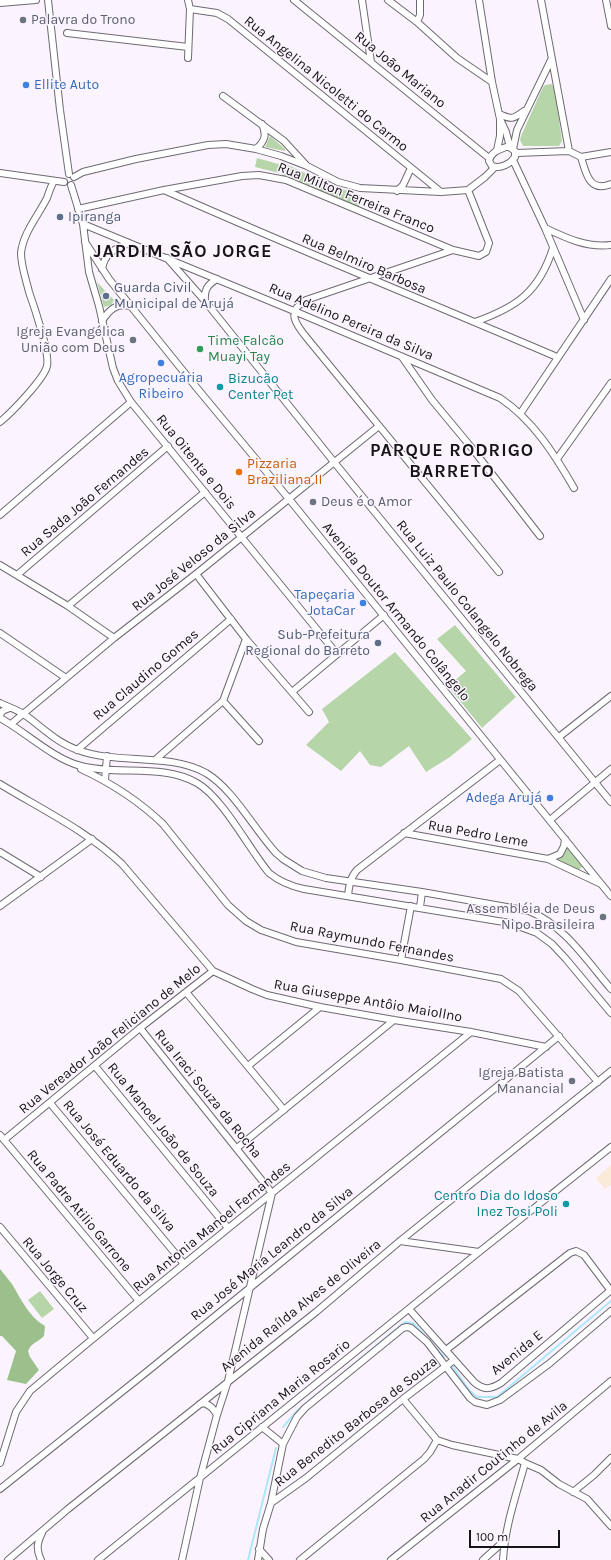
<!DOCTYPE html>
<meta charset="utf-8">
<style>
body{margin:0}
#map{position:relative;width:611px;height:1560px;overflow:hidden;background:#fbf4fe;font-family:Karla,sans-serif}
canvas{display:block}
.scale{position:absolute;left:469px;top:1530px;width:91px;height:18px;box-sizing:border-box;border:2px solid #161417;border-top:0;padding-left:5px;font-size:12px;line-height:14px;white-space:nowrap;color:#161417;-webkit-text-stroke:3px #fbf4fe;paint-order:stroke}
</style>
<div id="map">
<canvas width="611" height="1560"></canvas>
<div class="scale">100 m</div>
</div>
<script>
const ctx = document.querySelector('canvas').getContext('2d');
ctx.lineJoin = 'round';
function fill(path, color) {
  ctx.fillStyle = color;
  ctx.fill(path, 'evenodd');
}
function stroke(path, color, width, dash) {
  ctx.strokeStyle = color;
  ctx.lineWidth = width;
  ctx.lineCap = dash ? 'butt' : 'round';
  ctx.setLineDash(dash || []);
  ctx.stroke(path);
}
function label(font, color, halo, rows, align = 'center') {
  ctx.font = font + ' Karla,sans-serif';
  ctx.lineWidth = 3;
  ctx.setLineDash([]);
  ctx.textBaseline = 'middle';
  ctx.strokeStyle = halo;
  ctx.fillStyle = color;
  for (const [text, x, y, turn = 0] of rows) {
    ctx.save();
    ctx.translate(x, y);
    ctx.rotate((+turn || 0) * Math.PI / 180);
    ctx.textAlign = isNaN(turn) ? turn : align;
    if (halo) ctx.strokeText(text, 0, 0);
    ctx.fillText(text, 0, 0);
    ctx.restore();
  }
}
fill(new Path2D(`
 M611,1165V1185L605,1189L596,1178Z`), '#faebd8');
fill(new Path2D(`
 M551,84L553,86L555,91L562,141L559,146H523L520,140L521,136L543,87L545,85Z
 M270,136L285,149V151L265,147Z
 M257,158L282,165L279,173L255,167Z
 M284,163L325,183L362,196L359,207L282,175Z
 M97,282L114,300L111,305L104,307Z
 M455,625L516,697L482,728L448,686L466,671L437,639Z
 M395,652L472,739L450,757L426,772L409,746L381,767L370,765L360,751L341,771L306,745L329,722L322,709Z
 M567,846L584,865L579,870L557,860L563,855Z
 M40,1291L54,1309L42,1318L28,1300Z`), '#b6d6a9');
fill(new Path2D(`
 M0,1269C4,1274 8,1279 12,1284C21,1299 29,1317 45,1326L44,1336C37,1343 32,1342 28,1351L30,1357L39,1370L26,1384L7,1380L16,1351L2,1336H0Z`), '#9bc08c');
stroke(new Path2D(`
 M433,1345L444,1357
 M453,1367L469,1390L477,1397H497L611,1301
 M283,1427L297,1411L405,1322L413,1323L427,1338
 M248,1560L276,1448`), '#ace7fb', 2);
const minor = new Path2D(`
 M48,0L60,110L69,174
 M294,0L489,158
 M362,0L371,62
 M388,0L417,22L457,58L492,82
 M479,0L492,82L500,119V136L497,150
 M541,0L569,151
 M606,0L611,26
 M0,3L36,0
 M190,9L217,13L228,19L441,192
 M417,22L420,15V0
 M67,33L188,47
 M188,58L190,9L188,0
 M223,96L284,141L306,165
 M499,114C512,120 513,119 524,111
 M500,119L506,132L510,147
 M506,147H509L515,151V157C510,164 501,169 492,166L489,161C491,152 498,150 506,147Z
 M256,149C265,141 267,135 262,124
 M513,149L517,130L551,60
 M516,153L569,151L581,157L611,152
 M581,157C586,173 589,193 611,184
 M513,160L545,228L584,320
 M0,173L64,182
 M74,177L83,172L136,159L208,145L226,144L256,149L281,156L307,166L338,182L360,188L441,192L468,190L485,177L495,167
 M71,185L83,224L89,272L99,306L113,368L118,381L131,402L337,654
 M164,190C294,248 426,301 557,357
 M397,191L403,185L411,168
 M78,209L164,190L242,176L259,175L286,180L453,250L479,256L486,252L489,243L468,190
 M83,224L294,311L500,398C533,420 555,455 574,488
 M545,228C566,238 587,248 611,245
 M85,242L109,279L196,387L289,499L611,896
 M453,250L306,300C283,313 299,328 311,343L499,572
 M167,258L205,301L334,462L611,802
 M102,269C105,252 115,249 129,243
 M205,301C204,290 207,285 217,279
 M102,321C109,310 116,303 130,306
 M475,322C517,307 539,292 553,248
 M402,357L432,400L471,447L540,536
 M520,414L611,279
 M0,422C11,413 44,379 47,366C50,353 34,306 29,292C26,279 21,266 21,253C23,233 38,216 47,198C49,192 51,186 54,181
 M557,459L611,383
 M0,515L131,402
 M0,565L68,606L114,638
 M196,574L246,639L309,712
 M17,575L168,446
 M68,606L205,492
 M0,633L66,678
 M292,692L384,615
 M223,701L259,741
 M0,703C8,707 18,710 25,715C42,727 57,743 78,750C117,765 168,752 206,773C233,789 254,829 276,853L283,859L302,871L326,878L422,892L529,911C564,925 587,961 611,989
 M0,717C1,710 4,710 10,708
 M0,718C26,732 53,759 81,766C118,776 162,763 197,783C223,798 249,849 269,873C280,882 290,886 304,889L510,923L537,933L552,944L566,959L611,1013
 M11,724L114,638L196,574L379,426
 M559,737L611,696
 M77,750L231,619
 M155,760L223,701L246,639
 M81,769C111,783 139,801 163,824L228,905L246,921L261,930L296,942L401,960L501,979L519,991L598,1082
 M105,780L107,756
 M0,784C41,809 87,831 122,864L213,971L252,989L267,995L320,1007L394,1020L471,1032L546,1047
 M550,820L611,769
 M404,833L548,859L601,884
 M0,852L41,877
 M548,859L560,854L564,846L565,839
 M348,896C349,886 350,878 357,870L500,760
 M0,906L92,839
 M420,907L422,892
 M401,960L411,906
 M186,992L284,1110
 M140,1028L272,1193L228,1381L217,1415L200,1478L182,1560
 M95,1066L228,1228
 M248,1066L320,1007
 M50,1103L184,1264
 M0,1135L139,1301
 M4,1140L140,1028L213,971
 M237,1148L394,1020
 M0,1227L93,1338
 M400,1241L479,1252
 M409,1309L474,1382C484,1391 491,1389 501,1383L611,1290
 M446,1350L570,1253L576,1251L584,1255L611,1291
 M403,1399L437,1440L452,1445L518,1459L525,1463C516,1496 505,1526 503,1560
 M200,1404L204,1403C211,1406 213,1408 217,1415
 M262,1427L283,1444
 M0,1463L16,1412L30,1391C175,1269 324,1152 471,1032
 M525,1463L541,1470L559,1484L587,1499L611,1526
 M0,1489L149,1370L559,1036
 M573,1492L594,1475L611,1458
 M271,1503L306,1478L403,1399L454,1360
 M259,1549L269,1560
 M8,1560L68,1509L316,1312L400,1241L611,1071
 M41,1560C36,1549 37,1543 42,1533
 M98,1560L479,1252L611,1147
 M258,1560L263,1529L271,1503L283,1444L297,1417L305,1408L403,1328L407,1327L411,1328L427,1342L470,1398L475,1402L487,1405L500,1400L550,1363L611,1311
 M300,1560L424,1459L430,1452L437,1440
 M391,1560L518,1459L611,1381
 M483,1560L504,1541`);
stroke(minor, '#6f6a72', 8);
stroke(minor, '#fff', 6);
for (const [x, y, r, color] of [
 [23,20,4,"#6b7280"],
 [26,85,4,"#3f7fe0"],
 [60,217,4,"#5c6f8a"],
 [106,296,4,"#5c6f8a"],
 [133,340,4,"#6b7280"],
 [200,349,4,"#2e9e5b"],
 [161,363,4,"#3f7fe0"],
 [220,387,4,"#0f9aa8"],
 [239,472,4,"#e8710a"],
 [313,502,4,"#6b7280"],
 [363,603,4,"#3f7fe0"],
 [378,643,4,"#5c6f8a"],
 [550,798,4,"#3f7fe0"],
 [603,917,4,"#6b7280"],
 [572,1081,4,"#6b7280"],
 [566,1204,4,"#0f9aa8"]
]) {
  const dot = new Path2D();
  dot.arc(x, y, r, 0, 2 * Math.PI);
  ctx.fillStyle = color;
  ctx.fill(dot);
  stroke(dot, '#fbf4fe', 1.5);
}
label('14px', '#5b616d', '#fbf4fe', [
 ["Palavra do Trono",31,20,"left"],
 ["Igreja Evangélica",125,332],
 ["União com Deus",125,348],
 ["Deus é o Amor",321,502,"left"],
 ["Assembléia de Deus",595,909],
 ["Nipo Brasileira",595,925],
 ["Igreja Batista",564,1073],
 ["Manancial",564,1089]
], 'right');
label('14px', '#161417', '#fbf4fe', [
 ["Rua João Mariano",400,70,39],
 ["Rua Angelina Nicoletti do Carmo",326,84,39],
 ["Rua Milton Ferreira Franco",356,198,22],
 ["Rua Belmiro Barbosa",364,264,23],
 ["Rua Adelino Pereira da Silva",351,322,23],
 ["Rua Oitenta e Dois",196,462,51],
 ["Rua Sada João Fernandes",85,502,-40],
 ["Rua José Veloso da Silva",194,560,-39],
 ["Rua Luiz Paulo Colangelo Nobrega",467,606,51],
 ["Avenida Doutor Armando Colângelo",396,612,51],
 ["Rua Claudino Gomes",146,675,-40],
 ["Rua Pedro Leme",478,834,10],
 ["Rua Raymundo Fernandes",372,942,11],
 ["Rua Giuseppe Antôio Maiollno",368,1001,10],
 ["Rua Vereador João Feliciano de Melo",110,1039,-39],
 ["Rua Iraci Souza da Rocha",208,1094,51],
 ["Rua Manoel João de Souza",163,1130,51],
 ["Rua José Eduardo da Silva",119,1166,50],
 ["Rua Padre Atilio Garrone",79,1211,50],
 ["Rua Antonia Manoel Fernandes",212,1227,-39],
 ["Rua José Maria Leandro da Silva",272,1254,-39],
 ["Rua Jorge Cruz",55,1275,50],
 ["Avenida Raílda Alves de Oliveira",301,1306,-39],
 ["Avenida E",517,1353,-39],
 ["Rua Cipriana Maria Rosario",281,1397,-39],
 ["Rua Benedito Barbosa de Souza",356,1422,-38],
 ["Rua Anadir Coutinho de Avila",494,1462,-39]
]);
label('14px', '#366cbe', '#fbf4fe', [
 ["Ellite Auto",34,85,"left"],
 ["Agropecuária",161,378,"center"],
 ["Ribeiro",161,394,"center"],
 ["Tapeçaria",355,595],
 ["JotaCar",355,611],
 ["Adega Arujá",542,798]
], 'right');
label('14px', '#4e5e75', '#fbf4fe', [
 ["Ipiranga",68,217],
 ["Guarda Civil",114,288],
 ["Municipal de Arujá",114,304],
 ["Sub-Prefeitura",370,635,"right"],
 ["Regional do Barreto",370,651,"right"]
], 'left');
label('14px', '#27864d', '#fbf4fe', [
 ["Time Falcão",208,341],
 ["Muayi Tay",208,357]
], 'left');
label('14px', '#0d838f', '#fbf4fe', [
 ["Bizucão",228,379],
 ["Center Pet",228,395],
 ["Centro Dia do Idoso",558,1196,"right"],
 ["Inez Tosi Poli",558,1212,"right"]
], 'left');
label('14px', '#c56008', '#fbf4fe', [
 ["Pizzaria",247,464],
 ["Braziliana II",247,480]
], 'left');
ctx.letterSpacing = '1px';
label('bold 18px', '#161417', '#fbf4fe', [
 ["JARDIM SÃO JORGE",183,252],
 ["PARQUE RODRIGO",452,451],
 ["BARRETO",452,472]
]);
ctx.letterSpacing = '0px';
</script>
